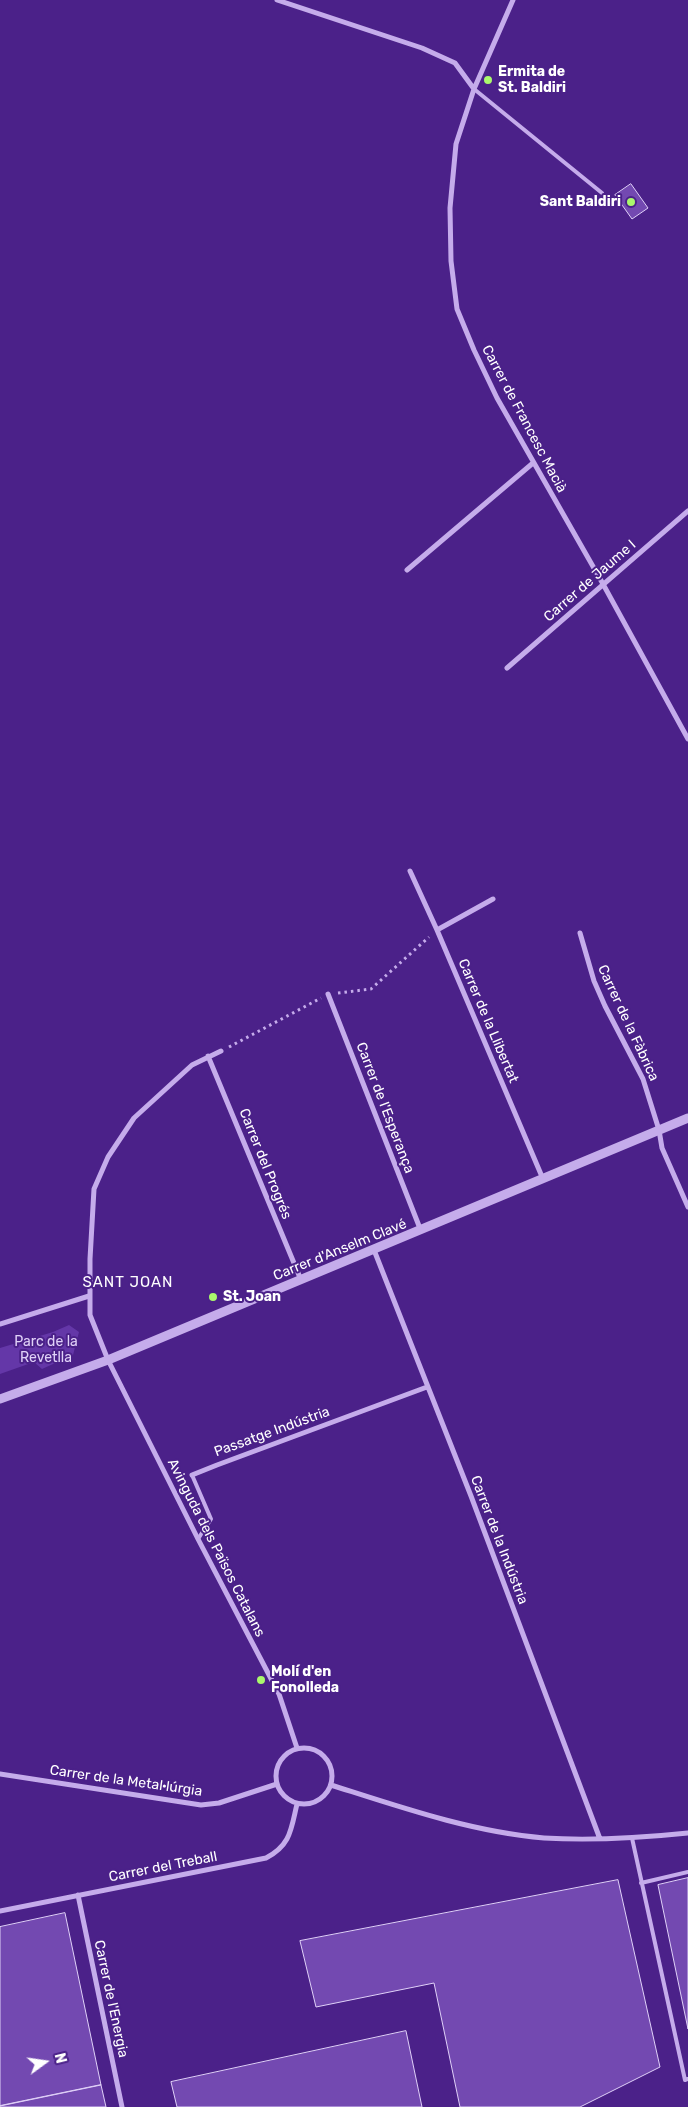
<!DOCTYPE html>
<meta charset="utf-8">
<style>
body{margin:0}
#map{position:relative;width:688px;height:2107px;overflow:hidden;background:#4b2189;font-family:Rubik,sans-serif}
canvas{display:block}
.north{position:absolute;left:20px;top:2037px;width:50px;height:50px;-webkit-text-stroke:4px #4b2189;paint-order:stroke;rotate:76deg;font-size:14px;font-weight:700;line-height:20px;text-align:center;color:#fff}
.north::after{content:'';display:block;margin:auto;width:18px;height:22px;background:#fff;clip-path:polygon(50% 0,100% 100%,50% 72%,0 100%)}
</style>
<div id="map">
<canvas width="688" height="2107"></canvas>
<div class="north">N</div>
</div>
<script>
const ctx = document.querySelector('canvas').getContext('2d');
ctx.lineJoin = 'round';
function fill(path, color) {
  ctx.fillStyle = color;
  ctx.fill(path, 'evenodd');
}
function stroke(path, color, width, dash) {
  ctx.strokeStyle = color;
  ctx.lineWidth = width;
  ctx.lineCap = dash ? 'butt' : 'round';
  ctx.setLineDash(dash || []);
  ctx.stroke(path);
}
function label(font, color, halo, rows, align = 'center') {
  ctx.font = font + ' Rubik,sans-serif';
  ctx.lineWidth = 4;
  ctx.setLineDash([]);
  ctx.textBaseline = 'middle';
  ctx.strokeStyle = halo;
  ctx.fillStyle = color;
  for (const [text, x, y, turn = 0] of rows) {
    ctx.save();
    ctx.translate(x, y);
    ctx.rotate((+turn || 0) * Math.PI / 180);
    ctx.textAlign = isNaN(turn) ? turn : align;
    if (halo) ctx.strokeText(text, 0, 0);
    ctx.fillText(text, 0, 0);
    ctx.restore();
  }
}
fill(new Path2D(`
 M69,1325L79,1332L73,1355L42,1369L34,1362L0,1374V1348L53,1332Z`), '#6437a8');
const building = new Path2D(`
 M631,184L648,208L632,219L615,195Z
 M688,1878V2029L658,1885Z
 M618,1880L660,2067L580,2107H460L434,1983L316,2007L300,1941Z
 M65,1913L101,2085L0,2106V1927Z
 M406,2031L422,2107H177L171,2082Z
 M101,2085L106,2107H0V2106Z`);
fill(building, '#7349b1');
stroke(building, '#e0d1f8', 1);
stroke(new Path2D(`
 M338,993L371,989L429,937
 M229,1047L321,998`), '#c5aceb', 3, [2.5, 4]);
stroke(new Path2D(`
 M474,89L602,193
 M192,1475L211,1519L198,1539
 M632,1838L685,2080L688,2079
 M641,1883L688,1872`), '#c5aceb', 4);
stroke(new Path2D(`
 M277,0L422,48L455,63L474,89
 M513,0L474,89L456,144L450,208L451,261L457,309L474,350L497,398L603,584L688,739
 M407,570L533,463
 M507,668L688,511
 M410,871L437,930L543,1179
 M437,930L493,899
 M580,933L594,981L605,1006L643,1079L659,1130L662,1148L688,1207
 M328,994L421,1231
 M221,1051L192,1065L134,1118L108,1157L94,1189L90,1259V1315L108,1360L198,1539L279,1694L297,1748
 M208,1056L301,1280
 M374,1250L471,1496L600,1839
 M0,1324L89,1296
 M192,1475L217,1465L427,1387
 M276 1776a28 28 0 1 1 56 0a28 28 0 1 1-56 0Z
 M0,1774L201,1805L219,1803L277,1784
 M331,1785C400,1807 472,1832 544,1838C592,1841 640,1838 688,1833
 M78,1895L122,2107
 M0,1911L266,1858C291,1845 291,1829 297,1804`), '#c5aceb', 5);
stroke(new Path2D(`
 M0,1399L108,1360L688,1118`), '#c5aceb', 9);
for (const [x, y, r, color] of [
 [488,80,5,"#aaf86d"],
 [631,202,5,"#aaf86d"],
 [213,1297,5,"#aaf86d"],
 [261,1680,5,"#aaf86d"]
]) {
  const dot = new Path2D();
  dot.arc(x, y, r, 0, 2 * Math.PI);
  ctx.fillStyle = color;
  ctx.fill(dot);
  stroke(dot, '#4b2189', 2);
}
label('bold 14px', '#fff', '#4b2189', [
 ["Ermita de",498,72],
 ["St. Baldiri",498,88],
 ["Sant Baldiri",621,202,"right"],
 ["St. Joan",223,1297],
 ["Molí d'en",271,1672],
 ["Fonolleda",271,1688]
], 'left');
label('14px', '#fff', '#4b2189', [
 ["Carrer de Francesc Macià",524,419,62],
 ["Carrer de Jaume I",590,581,-41],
 ["Carrer de la Llibertat",488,1021,67],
 ["Carrer de la Fàbrica",628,1023,65],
 ["Carrer de l'Esperança",385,1108,69],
 ["Carrer del Progrés",265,1164,68],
 ["Carrer d'Anselm Clavé",340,1250,-22],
 ["Passatge Indústria",272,1432,-20],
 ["Carrer de la Indústria",499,1540,69],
 ["Avinguda dels Països Catalans",216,1548,63],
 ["Carrer de la Metal·lúrgia",126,1781,8],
 ["Carrer del Treball",163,1867,-11],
 ["Carrer de l'Energia",111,1999,78]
]);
label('14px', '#e0d1f8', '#4b2189', [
 ["Parc de la",46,1342],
 ["Revetlla",46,1358]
]);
ctx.letterSpacing = '1px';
label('15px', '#fff', '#4b2189', [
 ["SANT JOAN",128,1283]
]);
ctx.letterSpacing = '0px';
</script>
